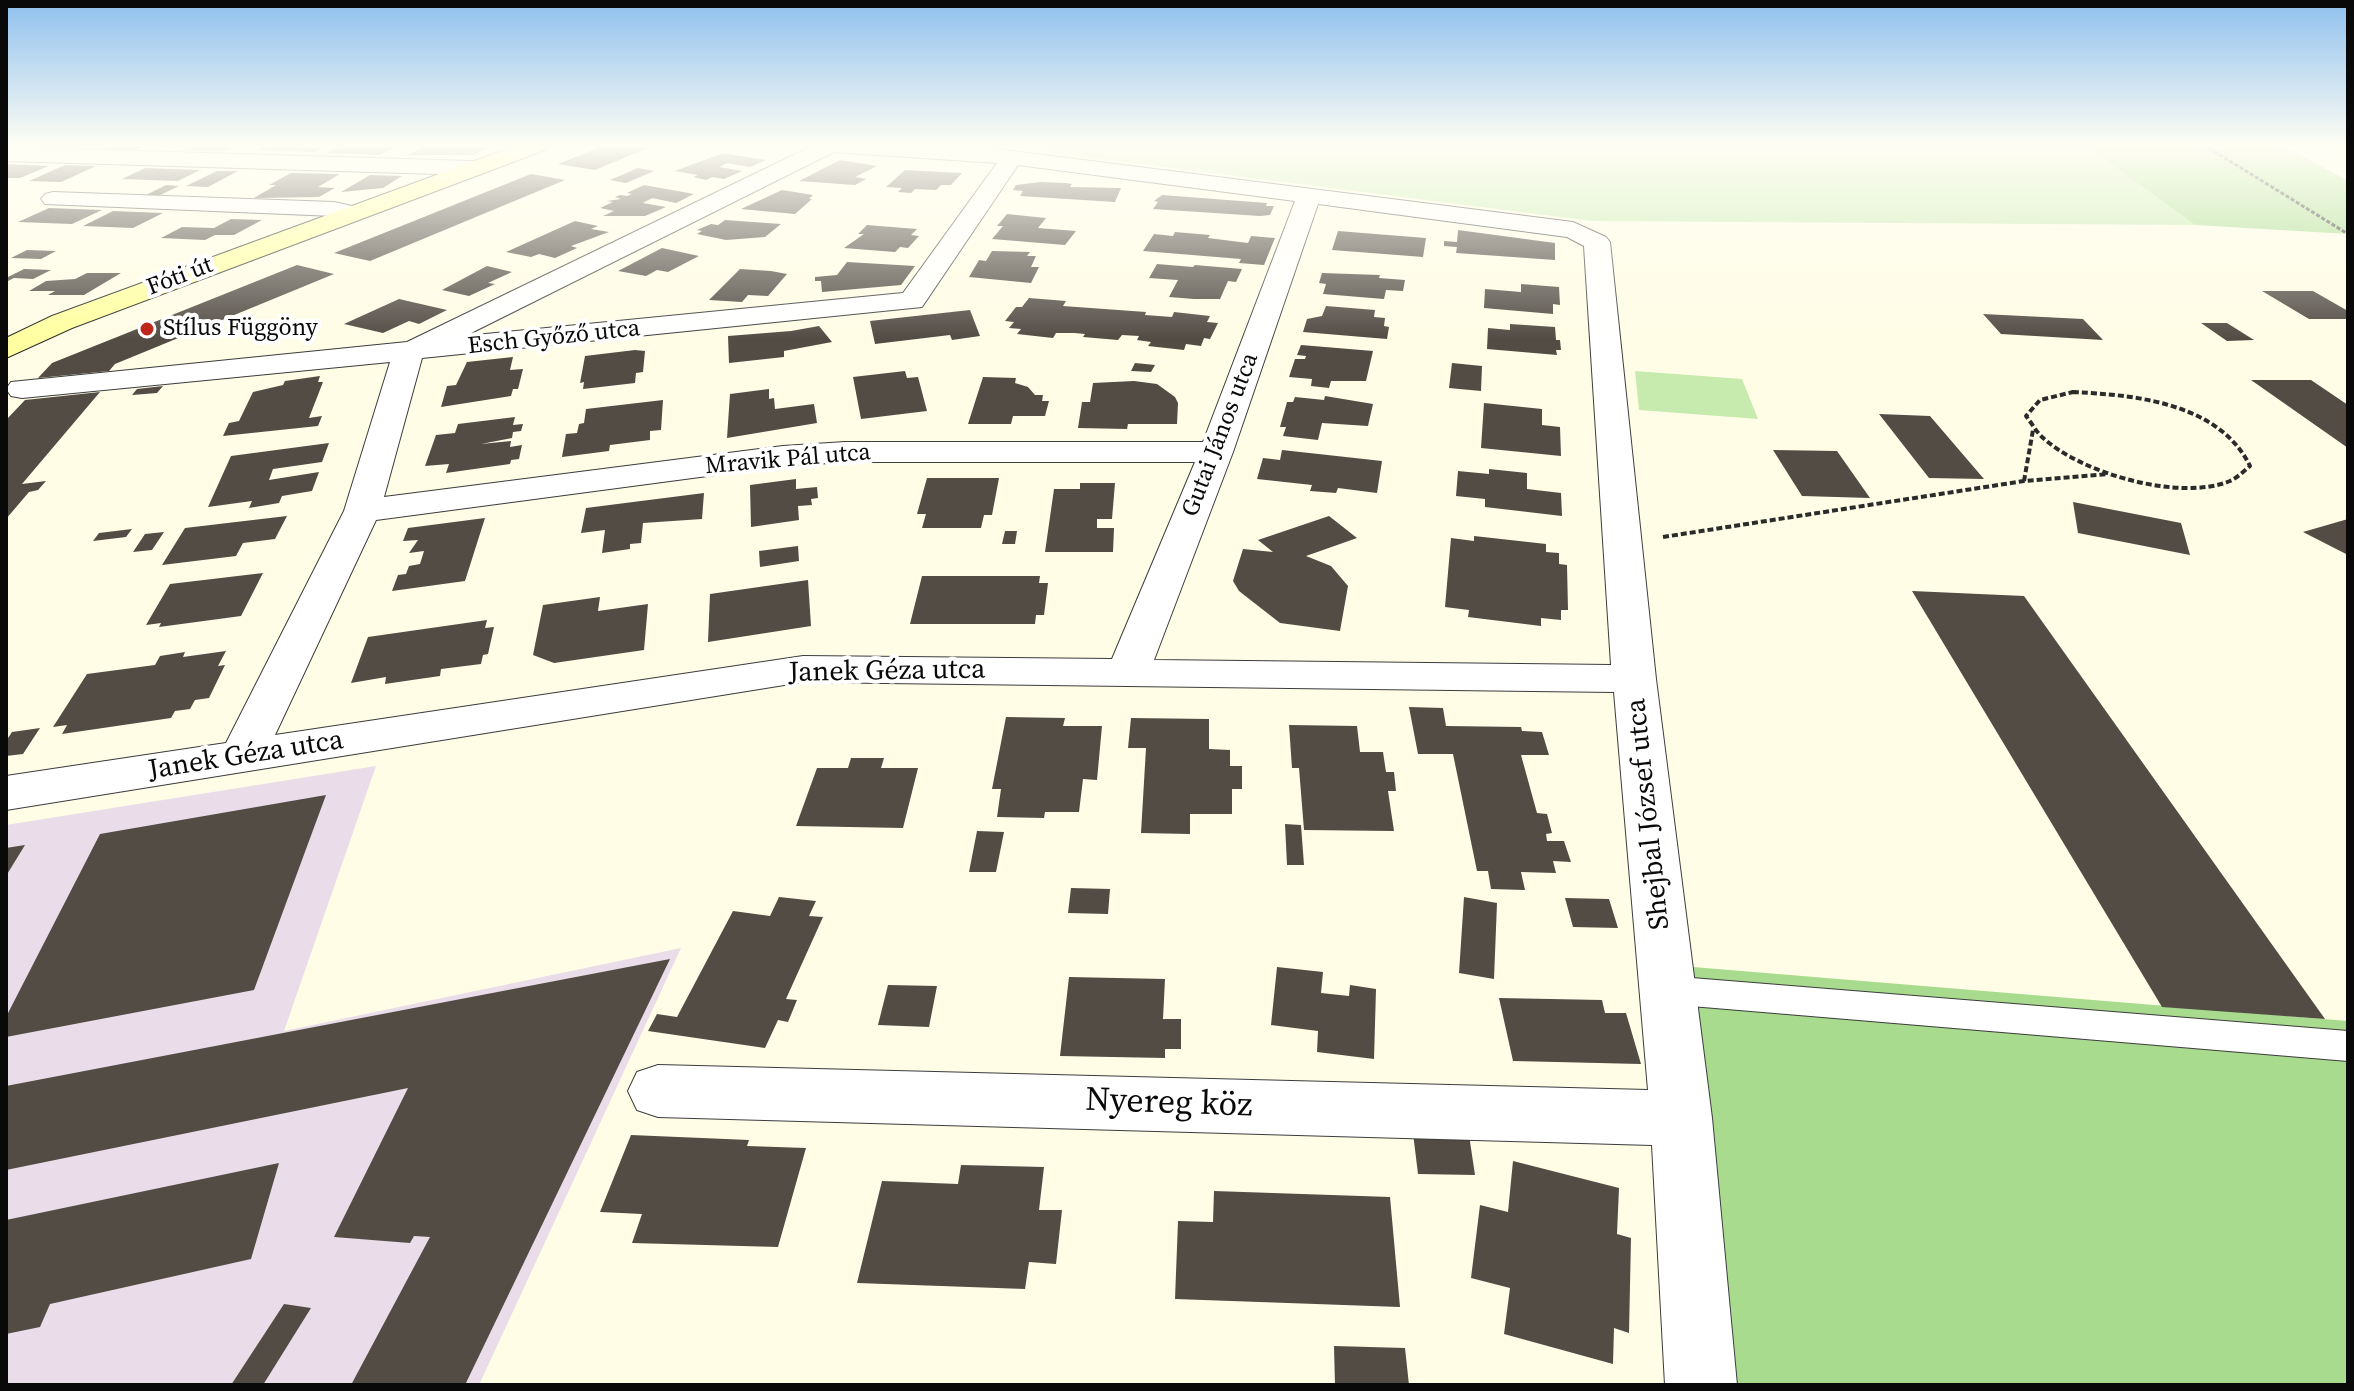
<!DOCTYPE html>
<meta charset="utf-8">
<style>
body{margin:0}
#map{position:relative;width:2354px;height:1391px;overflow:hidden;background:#fffde6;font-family:"Source Serif 4",serif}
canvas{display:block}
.frame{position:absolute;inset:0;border:8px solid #090909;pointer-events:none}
</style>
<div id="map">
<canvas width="2354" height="1391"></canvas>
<div class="frame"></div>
</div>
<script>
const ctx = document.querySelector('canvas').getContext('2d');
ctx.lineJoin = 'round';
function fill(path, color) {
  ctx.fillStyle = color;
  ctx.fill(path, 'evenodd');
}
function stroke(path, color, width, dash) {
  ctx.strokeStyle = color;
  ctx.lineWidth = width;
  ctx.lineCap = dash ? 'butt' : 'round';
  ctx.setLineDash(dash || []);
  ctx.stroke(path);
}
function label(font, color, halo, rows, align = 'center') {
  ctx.font = font + ' "Source Serif 4",serif';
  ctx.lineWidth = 8;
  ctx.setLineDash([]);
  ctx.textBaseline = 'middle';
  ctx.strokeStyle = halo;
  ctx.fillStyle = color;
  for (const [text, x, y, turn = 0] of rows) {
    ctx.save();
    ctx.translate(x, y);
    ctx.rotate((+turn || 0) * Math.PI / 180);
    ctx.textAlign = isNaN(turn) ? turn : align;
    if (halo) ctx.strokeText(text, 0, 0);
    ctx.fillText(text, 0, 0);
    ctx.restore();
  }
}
fill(new Path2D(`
 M376,766L284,1031L681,948L479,1385H6V825Z`), '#eadce9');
fill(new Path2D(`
 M1011,145H2085L2195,225L1592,221L1006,147Z
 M1635,371L1742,379L1758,419L1639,410Z`), '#c7eaaf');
fill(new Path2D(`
 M2085,145H2282L2348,181V234L2195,225Z
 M1693,967L2348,1021V1385H1734Z`), '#a8db8e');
fill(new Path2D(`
 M115,145H148L137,150L106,149Z
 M192,145H238L224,151L181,150Z
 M268,145H328L315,152L257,150Z
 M343,145H398L380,155L327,153Z
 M426,145H469L466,146L487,147L474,155H408Z
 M606,145H655L595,170L558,164Z
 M723,153L766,160L750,167L727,163L719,167L742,171L724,179L712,177L706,180L693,177L698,175L675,171Z
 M840,160L877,166L855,177L866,179L855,185L799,181Z
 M6,164L49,166L20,178H6Z
 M65,165L96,166L61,182L29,181Z
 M145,168L172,169L200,170L178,181L122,179Z
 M638,168L654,171L626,183L610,180Z
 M905,170L962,173L951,185H941L936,190L915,189L911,193L898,192L902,188L886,187Z
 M217,171H238L208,187L186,186Z
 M291,173L340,174L318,187L335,188L319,197L254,198L276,185H269Z
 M531,174L565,180L370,261L334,253Z
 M370,175L402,176L383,188L341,192Z
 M1041,182L1066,183L1072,184L1070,187L1121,188L1115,202L1020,196L1023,191L1013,190L1016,185Z
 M166,185L179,186L158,196H144Z
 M644,185L694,194L676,203L652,198L643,203L666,207L645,216H603L614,211L600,208L613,202L607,201L621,199L615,197L620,195L627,196L632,194L627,193Z
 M782,190L813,195L809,199H812L795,214L741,209Z
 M1162,195L1267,203L1266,206H1274L1270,215L1260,216L1153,209L1158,202L1154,201Z
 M49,208L102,210L72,224L18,222Z
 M113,211L163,213L133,228L83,226Z
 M1007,214L1046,218L1038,228L1076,231L1065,245L992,239L1003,226H997Z
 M231,219L262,220L234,235H215L205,240L161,238L182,227L214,228Z
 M725,220L781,224L765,237L726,240L697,234L702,231L697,230L711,224L718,225Z
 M575,221L598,226L591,229L609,232L571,246L577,248L555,258L539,254L531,257L506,252Z
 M867,225L917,229L911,235L919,236L908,248L900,247L895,252L844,248L864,234H858Z
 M1458,230L1555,243V260L1456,253L1457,247L1444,246V241L1457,242Z
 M1338,231L1426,238L1423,257L1332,250Z
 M1175,232L1210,235L1208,238L1248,243L1251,236L1275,238L1264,265L1239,263L1241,259L1143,251L1154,234L1173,236Z
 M662,248L699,256L668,272L657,270L646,276L618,271Z
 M27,250L56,251L41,259L11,258Z
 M992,251L1030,252L1027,256H1036L1031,267H1039L1031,283L969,277L979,260L986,261Z
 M847,262L915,266L901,285L822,292L821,281H815V277L837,275Z
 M1157,264L1193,267L1195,265L1242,269L1236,282L1228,281L1220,299H1194L1169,297L1178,280L1149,278Z
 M297,265L334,274L115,364L109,371L38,378L52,363Z
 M487,266L512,272L488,283L495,284L469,296L442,290Z
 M24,269L51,270L33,279L14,278L6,282V278Z
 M740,269L771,271L787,274L768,296L748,295L742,302L709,300Z
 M87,273H121L84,295H48L55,291H29L46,281L75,279Z
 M1322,273L1380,275L1379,278L1405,280L1403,291L1386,290L1384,299L1323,294L1326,284L1319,283Z
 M1521,284L1559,287L1560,305L1553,304V314L1484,308L1485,289L1521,292Z
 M2262,291H2313L2348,311V319H2309Z
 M1029,298L1066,301L1063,306L1146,312L1145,315L1172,317L1174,312L1210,316L1207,322L1218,323L1210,339L1204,338L1201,346L1186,344L1184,350L1148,346L1151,342L1137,340L1139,336L1122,335L1118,340L1083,337L1085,334L1074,333H1056L1053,338L1017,334L1021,329L1009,328L1014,322L1005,321L1016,307H1022Z
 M399,299L447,310L419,324L409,321L383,333L344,324Z
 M1326,306L1375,310L1374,317L1385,318L1384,326L1389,327L1387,339L1303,332L1307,319L1322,316Z
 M970,310L980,336L952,340L950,335L875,344L870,321Z
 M1983,314L2083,319L2103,340L2001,334Z
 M2201,323H2227L2254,340L2227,341Z
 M1510,324L1555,327L1556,340H1560L1561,350H1556L1557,355L1487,349L1488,328L1510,330Z
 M819,326L832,342L784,351V357L729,363L728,336L791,331Z
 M1301,345L1373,351L1366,381H1331L1329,388L1311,386L1312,379L1289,377L1295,359H1305L1306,356L1297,355Z
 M635,350L645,351L643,372L636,373L635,383L583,389L584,382L580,383L585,356Z
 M513,357L510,370L523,369L518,389H513L511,396L441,407L447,386L456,385L467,362Z
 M1135,363L1155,365L1151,372L1131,371Z
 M1452,363L1482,366L1481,391L1449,388Z
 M905,371L907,378L918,377L927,411L861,419L853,377Z
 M320,376L318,382H323L309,418L322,416L318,426L223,436L229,423L239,421L253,392L283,385L285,381Z
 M983,377L1016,378L1015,383L1028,387L1035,395H1043L1042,401H1049L1045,416H1013L1011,424H968Z
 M2251,380H2311L2348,405V448Z
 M1134,381L1157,384L1175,397L1178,403L1177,424H1128L1127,429L1078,428L1082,402H1090L1093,383Z
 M163,386L157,393L132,395L137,389Z
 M769,389V399L774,398L775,409L814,404L817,423L727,438L730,394Z
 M100,392L22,484L46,481L38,490L29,492L6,519V420L25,400Z
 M1325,396L1373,404L1368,426L1322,423L1318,440L1283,436L1286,427H1280L1287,402H1293L1295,397L1324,400Z
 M663,400L661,430L650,431V440L610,445L609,451L562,457L566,434L577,433L579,424L584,423L586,409Z
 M1484,403L1542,409V425L1560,427L1561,456L1481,448Z
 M1879,414L1930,416L1984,479L1929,478Z
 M515,417L513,425L523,424L521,431L513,432L512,438L481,444L511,441L510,447L522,445L519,459L511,460L510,464L446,473L449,464L425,466L436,435L455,433L458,424Z
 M329,443L322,462L273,469L269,480L319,472L312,491L282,496L279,503L249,508L252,501L208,507L231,456Z
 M1282,450L1382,461L1377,493L1338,488L1336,493L1310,491L1312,485L1257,479L1263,458L1280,460Z
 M1773,450L1837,451L1870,498L1802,496Z
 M1489,469L1527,473V489L1561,493L1562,516L1485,507V499L1456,496L1458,471L1489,474Z
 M927,478H999L992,515H984L981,528H922L926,514H917Z
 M796,479V489L817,487L818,498L811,499L812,505L798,506L799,520L751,527L750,485Z
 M1080,483H1115L1112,519H1097V528H1114L1113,552H1045L1054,489H1080Z
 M704,493L702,519L643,523L641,543L630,544V549L602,553L605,530L581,533L586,508Z
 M2073,502L2181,523L2190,555L2078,533Z
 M287,516L275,539L243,543L236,556L162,565L185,528Z
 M1329,516L1357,538L1306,556L1331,566L1348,586L1340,631L1280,623L1239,591L1233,581L1243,549L1273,552L1258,540Z
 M485,518L465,581L392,591L398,575L406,574L409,566L420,564L424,551L409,553L418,540L403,541L408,528Z
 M2348,519V555L2303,532Z
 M132,529L126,537L93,541L99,533Z
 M1005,531H1017L1015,544H1002Z
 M164,532L152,550L133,552L145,534Z
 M1474,536L1546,544V552L1559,553V564L1567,565L1568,610H1561V620L1541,618V626L1468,617L1469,610L1445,607L1451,538L1474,541Z
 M798,546L799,561L760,567L759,551Z
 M263,573L241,616L159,627L161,623L146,625L170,584Z
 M922,576H1040L1039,583H1048L1044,615H1036L1035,624H910Z
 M808,580L811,626L708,642L710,594Z
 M1912,591L2024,596L2325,1019L2162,1007Z
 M600,597L598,611L648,604L644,650L554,663L533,655L543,605Z
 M487,620L485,628L494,627L488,654L483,655L481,664L441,669L440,676L412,680L385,684L386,677L351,683L368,637Z
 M226,651L218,666L225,665L209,698L195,700L190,709L175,711L171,718L62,734L67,725L53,727L87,674L155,665L160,656L185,652L183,657Z
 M1409,707L1443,708L1446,726L1521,727L1522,731L1542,732L1549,755H1521L1537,813L1547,814L1552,833L1546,834L1547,841H1564L1571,862L1553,861L1556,873L1521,872L1525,890L1491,889L1488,871H1477L1453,754H1418Z
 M1006,717L1065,718L1063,726H1102L1097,780L1083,779L1079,812H1045L1044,818L997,817L1001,789H992Z
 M1131,718L1209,719V749L1230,750V766H1242V789H1232V814H1190V834L1141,833L1146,748H1128Z
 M1289,725L1357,726L1360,752H1383L1386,772H1394L1396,791H1388L1394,831L1304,830L1299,768H1292Z
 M40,728L23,754L6,756V741L12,732Z
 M851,758H884L881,768H918L903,828L796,826L817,768H848Z
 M326,795L254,990L6,1037V1017L100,834Z
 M1285,824L1301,825L1304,865H1287Z
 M977,831L1004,832L996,872H969Z
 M25,845L6,876V848Z
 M1071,888L1110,889L1108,914L1068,913Z
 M779,897L816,901L809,916L823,917L786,999L797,1000L788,1022L778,1020L765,1048L648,1031L657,1014L677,1017L733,911L770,916Z
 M1464,897L1497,903L1494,979L1459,973Z
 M1565,898L1609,899L1618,928L1573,927Z
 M670,959L465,1385H351L430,1237L414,1236L410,1243L334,1237L408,1088L6,1170V1086Z
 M1277,967L1323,972L1321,993L1349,996L1350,985L1376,989L1374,1059L1317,1052L1318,1031L1271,1025Z
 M1069,977L1165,979L1163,1019H1181V1049H1165V1058L1060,1056Z
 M888,985L937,986L929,1027L878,1025Z
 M1499,998L1602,1000L1605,1013H1626L1641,1064L1513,1061Z
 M1413,1133L1469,1135L1475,1175L1418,1174Z
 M631,1135L749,1140L747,1146L806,1148L778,1247L632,1243L642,1214L600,1212Z
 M1513,1161L1619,1188L1617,1234L1631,1238L1629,1333L1614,1328L1613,1364L1504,1334L1510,1288L1471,1278L1480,1205L1508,1212Z
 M279,1163L251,1259L50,1304L40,1327L6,1334V1220Z
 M961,1165L1044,1167L1039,1210H1062L1056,1264L1029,1262L1025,1289L857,1283L882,1181L958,1184Z
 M1214,1191L1390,1197L1400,1307L1175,1299L1178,1221L1213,1222Z
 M284,1304L311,1308L263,1385H231Z
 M1334,1346L1405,1348L1409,1385H1335Z`), '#524c45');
const lane = new Path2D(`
 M1667,976L2348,1031V1061L1667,1004L1655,1000L1650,990L1655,980Z`);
const street = new Path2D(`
 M806,145L981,147L1573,222L1606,237L1610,242L1656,679L1712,1118L1737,1385H1665L1652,1145L658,1117L637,1110L628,1091L637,1072L658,1065L1648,1090L1614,692L803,682L6,810V776L226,743L344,511L390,362L22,398L11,396L6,389L11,382L407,342L808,148ZM834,152L997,163L903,293L465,336ZM1018,165L1295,201L1203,442H845L783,446L384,497L422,358L922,307ZM1318,204L1567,237L1584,246L1611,665L1154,660L1233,452ZM845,462H1195L1112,659L803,656L275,735L376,520L783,466Z
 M6,147L472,161L483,168L472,175L6,161Z
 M53,192L334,202L361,208L364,213L361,218L352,220L334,216L45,204L41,199L45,194Z`);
const secondary = new Path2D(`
 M518,145H548L545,150L72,328L6,358V338L52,316Z`);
stroke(lane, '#3c3c3c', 2);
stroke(street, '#3c3c3c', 2);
stroke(secondary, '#2b2b2b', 2);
stroke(new Path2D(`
 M2204,145L2348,234
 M2348,146L2344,145L2348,148`), '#2b2b2b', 3, [4, 2]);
stroke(new Path2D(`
 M2073,392C2136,395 2219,403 2250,466C2244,471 2237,478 2230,481C2180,502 2079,473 2041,436C2035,430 2031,422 2026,416L2040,400Z
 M2024,481L2033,430
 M1663,537L2024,481L2108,474`), '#2b2b2b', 4, [6, 3]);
fill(lane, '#fff');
fill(street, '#fff');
fill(secondary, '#ffffa1');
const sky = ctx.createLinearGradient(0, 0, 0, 339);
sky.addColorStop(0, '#8ec0ee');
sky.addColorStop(0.43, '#fffef4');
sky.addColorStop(1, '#fffef400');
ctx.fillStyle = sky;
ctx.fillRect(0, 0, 2354, 339);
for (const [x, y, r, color] of [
 [147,329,8,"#bd281d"]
]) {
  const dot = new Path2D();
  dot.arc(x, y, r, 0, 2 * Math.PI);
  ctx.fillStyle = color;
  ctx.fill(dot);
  stroke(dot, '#fff', 3);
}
label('24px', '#090909', '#fff', [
 ["Fóti út",180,277,-21],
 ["Esch Győző utca",554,338,-6],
 ["Gutai János utca",1221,435,-69],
 ["Mravik Pál utca",788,460,-5]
]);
label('24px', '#090909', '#fff', [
 ["Stílus Függöny",163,329]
], 'left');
label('28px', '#090909', '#fff', [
 ["Janek Géza utca",887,672,-1],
 ["Janek Géza utca",246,756,-9],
 ["Shejbal József utca",1649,814,-96]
]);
label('34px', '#090909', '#fff', [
 ["Nyereg köz",1169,1104,2]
]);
</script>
